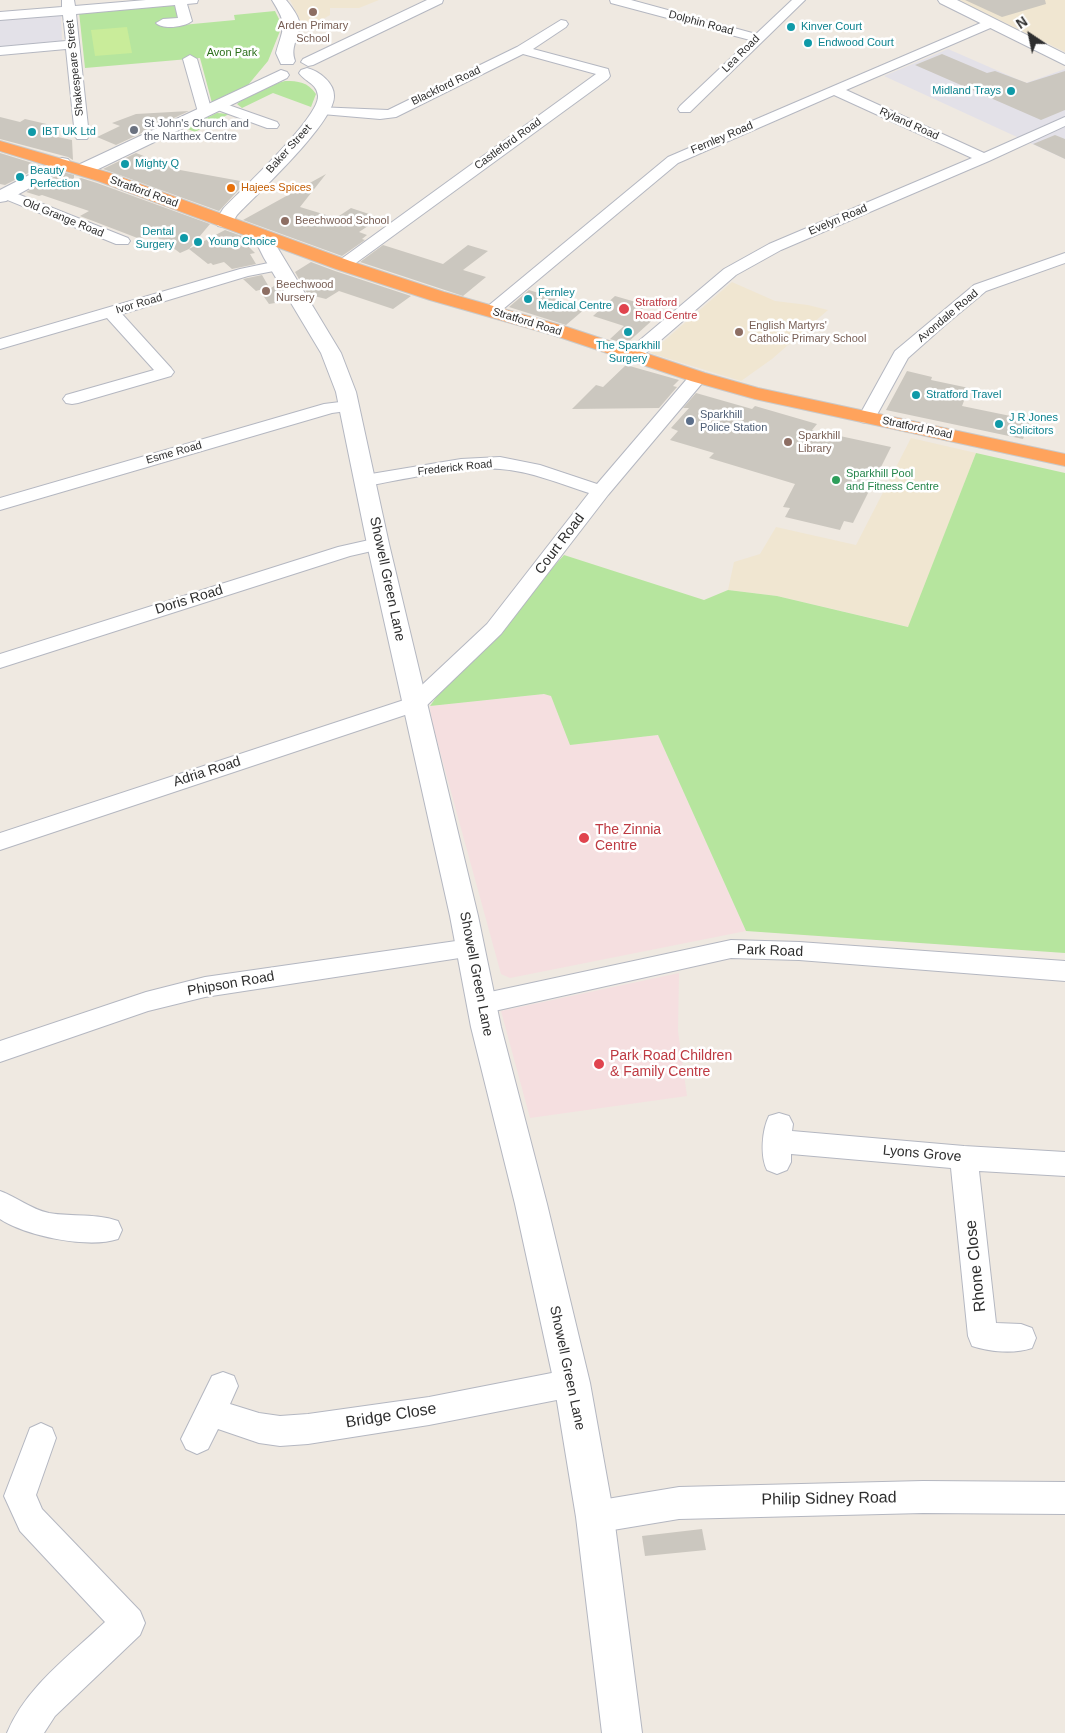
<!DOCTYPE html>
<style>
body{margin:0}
#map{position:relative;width:1065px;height:1733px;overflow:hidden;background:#efe9e1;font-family:Arial,sans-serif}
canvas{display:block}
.north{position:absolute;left:1005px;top:10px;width:50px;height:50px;-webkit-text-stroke:4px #fff;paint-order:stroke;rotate:326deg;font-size:14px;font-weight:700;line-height:20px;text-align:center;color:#2e2e2e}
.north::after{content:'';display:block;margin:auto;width:18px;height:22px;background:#2e2e2e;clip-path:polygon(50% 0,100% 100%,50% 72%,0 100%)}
</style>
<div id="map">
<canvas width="1065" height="1733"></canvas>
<div class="north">N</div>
</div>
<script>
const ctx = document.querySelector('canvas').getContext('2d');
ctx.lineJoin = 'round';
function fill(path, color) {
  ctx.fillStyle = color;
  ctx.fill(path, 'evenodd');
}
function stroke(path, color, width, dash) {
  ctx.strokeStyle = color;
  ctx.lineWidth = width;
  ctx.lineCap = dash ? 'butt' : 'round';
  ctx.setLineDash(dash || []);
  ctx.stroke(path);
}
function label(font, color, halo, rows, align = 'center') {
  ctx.font = font + ' Arial,sans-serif';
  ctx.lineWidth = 5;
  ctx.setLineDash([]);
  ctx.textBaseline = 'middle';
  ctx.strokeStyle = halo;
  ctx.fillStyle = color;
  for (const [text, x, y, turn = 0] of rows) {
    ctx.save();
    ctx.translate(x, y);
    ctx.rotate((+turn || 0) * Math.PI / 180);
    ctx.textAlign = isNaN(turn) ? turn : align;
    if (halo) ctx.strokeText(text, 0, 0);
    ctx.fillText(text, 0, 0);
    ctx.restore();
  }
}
fill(new Path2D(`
 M61,14L62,42L0,47V19Z
 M948,49L1026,83L1065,69V159L884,76Z`), '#e3e1e8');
fill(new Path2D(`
 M290,0H379L359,8H330V15L318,22L305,24H302Z
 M958,0H1065V52L1003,22Z
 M732,282L775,301L808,305L828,310L772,359L741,381L650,353Z
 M911,438L976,453L909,627L777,596L728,590L734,562L760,554L776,527L856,545Z`), '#f0e6d1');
fill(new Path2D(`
 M544,694L551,695L570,745L658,735L746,931L510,978L501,974L431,719L430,706Z
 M679,973L678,1031L687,1096L530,1118L501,1011Z`), '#f5dfe0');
fill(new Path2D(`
 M174,4L178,18L159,20L161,27L235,20L234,15L275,11L280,21V31L268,61L248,85L212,103L200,58L85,68L79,12Z
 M285,81C298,81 308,82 316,94L311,107L273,93L242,108L237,104C250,93 269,85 285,81Z
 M217,113L229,114L195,132L185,128Z
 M976,453L1065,473V953L746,931L658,735L570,745L551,696L544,694L430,706L437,696L564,555L704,600L728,590L777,596L908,627Z`), '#b6e59e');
fill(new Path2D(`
 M127,27L132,53L95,56L91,30Z`), '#c9ec9a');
fill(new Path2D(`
 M965,0H1045L1046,4L1002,17Z
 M942,54L987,73L995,71L1027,83L1065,71V110L1041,120L915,65Z
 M189,111L116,145L97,137L120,126L112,123L136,114Z
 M0,117L20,122L25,119L55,126L43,134L72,140L73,160L68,157L0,139Z
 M1055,135L1065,139V159L1033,144Z
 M0,153L42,166L5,185L0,184Z
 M136,153L180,170L246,182L219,211L103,169Z
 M63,172L74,175V181L81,178L97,183L210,224L189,249L180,253L164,241L150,234L140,239L80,216L89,211L42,195L39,196L26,192Z
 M326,174L300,207L336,218L351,208L369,214L363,218L374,222L359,232L367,235L362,239L365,240L342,256L243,220Z
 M225,230L253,240L255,243L247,245L255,253L250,254L256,264L232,269L224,262L213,265L211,263L208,264L189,249Z
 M383,245L443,264L468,245L488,251L463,270L486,277L463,296L360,262Z
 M311,262L335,271L411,296L393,309L339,291L326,299L310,295L307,293L295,272Z
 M262,275L269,287L256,291L243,279Z
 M277,284L287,301L269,304L262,294Z
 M529,290L586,308L566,325L509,307Z
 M615,296L646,305L640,311L657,316L626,344L610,339L624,326L593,316Z
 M626,365L679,380L673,386L677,387L659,408L572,409L596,385L603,387Z
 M907,371L932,377L931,380L969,388L962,406L1030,420L1023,439L886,410Z
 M696,393L752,409L755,406L817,424L812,430L891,447L853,523L844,521L840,530L785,517L790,508L783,507L795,484L709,458L714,453L670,440L678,431L671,428L689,408H683Z
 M702,1529L706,1550L645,1556L642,1536Z`), '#cbc7bf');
const street = new Path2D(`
 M62,0H74L75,6L146,0H198L197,3L187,4L192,21C185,27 163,30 156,23L163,19L178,18L175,5L76,14L89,136L87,139H77L75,136L66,49L0,55V47L66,41L63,15L0,20V12L62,7Z
 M427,0H443L442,3L313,65L308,66L301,62L303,59Z
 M610,0H631L756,34L792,0H805L690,112H680L678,109L680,106L750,40L611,3Z
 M990,19L995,20L997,23L995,26L846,90L984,153L1065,117V126L989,161L781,250L736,275L639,359L633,360L627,359L624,355L627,351L724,269L769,244L972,158L834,95L678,163L496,315H484L482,311L668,157Z
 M561,20L566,21L568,24L566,27L533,49L608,69L610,76L608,79L349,268H337L335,265L337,262L596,74L523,54L396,117L380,119L322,114L317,113L315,110L317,107L388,110L517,47Z
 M190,55L197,59L212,112L210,115H200L198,112L183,59Z
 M220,102L277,122L279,125L277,128H267L215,109L213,106L215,103Z
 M5,189L128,238L130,241L128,244H116L0,197V191Z
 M1065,253V263L986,291L944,326L908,358L873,422L867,423L861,422L858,418L895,351L974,285Z
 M278,261L284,263L286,266L284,269L248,276L122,314L171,368L174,372L171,376L78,403L72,404L66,403L63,399L66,395L154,370L107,318L0,349V339L240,269Z
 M698,372L704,373L707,377L704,381L608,495L501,634L423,709L0,850V833L407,699L487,624L589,493C561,484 530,471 500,469C458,466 408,479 366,486L359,484L357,480L359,476L461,459L500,457L540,465L597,484L692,373Z
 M348,401L354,402L357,406L354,410L332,413L0,510V498L324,404Z
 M378,538L385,540L388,544L385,548L350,556L0,668V654L338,547Z
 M470,939L479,941L482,948L479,955L205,997L148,1011L0,1062V1041L146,992L205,977Z
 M731,940L799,942L1065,961V981L799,960L731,958L481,1014L472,1011L468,1004L472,997L481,994Z
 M779,1113L789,1116L793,1124L792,1131L964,1146L1065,1152V1176L979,1171L996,1323L1021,1324L1032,1328L1036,1338L1032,1348C1014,1354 990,1352 972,1346L968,1336L951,1168L791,1154V1162L787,1170L777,1174L767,1170C760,1156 762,1130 769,1116Z
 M0,1191C17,1197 30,1209 49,1213C72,1217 96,1213 118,1221L122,1230L118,1239C88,1249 26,1236 0,1219Z
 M572,1369L583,1373L587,1383L583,1393L572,1397L429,1425L308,1444L280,1446L259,1443L218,1429L208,1449L197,1454L186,1449L181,1439L212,1376L223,1372L234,1376L238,1386L230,1404L259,1413L280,1416L308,1414L429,1397Z
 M41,1423L52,1428L56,1438L36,1495L42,1509L140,1611L145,1623L140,1635L55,1716L44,1733H7C26,1687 69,1656 105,1622L20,1531L4,1496L30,1428Z
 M923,1481L1065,1482V1514L923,1513L679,1519L595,1533L584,1528L579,1517L584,1506L595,1501L679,1487Z`);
const secondary = new Path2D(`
 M272,0H286C291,6 297,14 299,21C302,35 289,45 295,61L293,64H281L276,53C284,25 288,26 272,0Z
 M938,0H957L1065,54V65L940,3Z
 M307,68C319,71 335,83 334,97C333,124 257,194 237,215L230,226L224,227L218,226L215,222L223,209C241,190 319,118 318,96C317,83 305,82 299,73L301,70Z
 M281,70L287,72L289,75L287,78L88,174L82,175L76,174L73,170L76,166Z
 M62,158L68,159L71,163L68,167L6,201L0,202V190Z
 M262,231L268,232L341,353L356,392L389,544L478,916L501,1027L547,1204L590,1383L614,1517L642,1733H602L576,1517L554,1383L515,1204L471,1027L450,916L367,544L336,392L321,353L264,258L253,236L256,232Z`);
const highway = new Path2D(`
 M0,141L110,173L350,261L444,292L567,327L705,373L758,388L1065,454V466L755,399L691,381L553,335L430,300L336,269L98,181L0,151Z`);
stroke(street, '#b4b7c1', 2);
stroke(secondary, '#b4b7c1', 2);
stroke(highway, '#c9c9c9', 2);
fill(street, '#fff');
fill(secondary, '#fff');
fill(highway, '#ffa35c');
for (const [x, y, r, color] of [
 [313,12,5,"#8d6e63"],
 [791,27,5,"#0f9aa8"],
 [808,43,5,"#0f9aa8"],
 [1011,91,5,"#0f9aa8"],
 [134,130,5,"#6b7280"],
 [32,132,5,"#0f9aa8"],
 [125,164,5,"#0f9aa8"],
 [20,177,5,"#0f9aa8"],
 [231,188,5,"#e8710a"],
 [285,221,5,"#8d6e63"],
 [184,238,5,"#0f9aa8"],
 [198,242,5,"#0f9aa8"],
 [266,291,5,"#8d6e63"],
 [528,299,5,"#0f9aa8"],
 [624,309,6,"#e0444e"],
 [628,332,5,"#0f9aa8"],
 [739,332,5,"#8d6e63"],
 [916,395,5,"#0f9aa8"],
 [690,421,5,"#5c6f8a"],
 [999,424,5,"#0f9aa8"],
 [788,442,5,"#8d6e63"],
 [836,480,5,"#2e9e5b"],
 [584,838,6,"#e0444e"],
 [599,1064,6,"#e0444e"]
]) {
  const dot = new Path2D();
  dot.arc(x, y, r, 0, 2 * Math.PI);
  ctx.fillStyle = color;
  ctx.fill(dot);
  stroke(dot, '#fff', 2);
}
label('11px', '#2e2e2e', '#fff', [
 ["Dolphin Road",701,23,15],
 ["Lea Road",741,54,-45],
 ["Shakespeare Street",75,68,-96],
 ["Blackford Road",446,86,-26],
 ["Ryland Road",909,124,24],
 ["Fernley Road",722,138,-23],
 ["Castleford Road",508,144,-36],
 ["Baker Street",289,149,-48],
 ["Stratford Road",144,192,20],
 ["Old Grange Road",63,218,22],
 ["Evelyn Road",838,220,-23],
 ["Ivor Road",139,304,-16],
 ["Avondale Road",948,316,-40],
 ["Stratford Road",527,322,17],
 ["Stratford Road",917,428,12],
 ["Esme Road",174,453,-16],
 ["Frederick Road",455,468,-6]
]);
label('11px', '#785e54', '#fff', [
 ["Arden Primary",313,26,"center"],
 ["School",313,39,"center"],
 ["Beechwood School",295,221],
 ["Beechwood",276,285],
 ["Nursery",276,298],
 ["English Martyrs'",749,326],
 ["Catholic Primary School",749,339],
 ["Sparkhill",798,436],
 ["Library",798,449]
], 'left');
label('11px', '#0d838f', '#fff', [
 ["Kinver Court",801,27],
 ["Endwood Court",818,43],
 ["Midland Trays",1001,91,"right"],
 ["IBT UK Ltd",42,132],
 ["Mighty Q",135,164],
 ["Beauty",30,171],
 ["Perfection",30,184],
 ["Dental",174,232,"right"],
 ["Surgery",174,245,"right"],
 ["Young Choice",208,242],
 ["Fernley",538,293],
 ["Medical Centre",538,306],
 ["The Sparkhill",628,346,"center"],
 ["Surgery",628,359,"center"],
 ["Stratford Travel",926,395],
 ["J R Jones",1009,418],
 ["Solicitors",1009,431]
], 'left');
label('11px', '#2c6e1b', '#fff', [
 ["Avon Park",232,53]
]);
label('11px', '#5b616d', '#fff', [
 ["St John's Church and",144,124],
 ["the Narthex Centre",144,137]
], 'left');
label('11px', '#c56008', '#fff', [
 ["Hajees Spices",241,188]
], 'left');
label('11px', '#be3a42', '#fff', [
 ["Stratford",635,303],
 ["Road Centre",635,316]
], 'left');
label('11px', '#4e5e75', '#fff', [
 ["Sparkhill",700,415],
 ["Police Station",700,428]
], 'left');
label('11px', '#27864d', '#fff', [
 ["Sparkhill Pool",846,474],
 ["and Fitness Centre",846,487]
], 'left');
label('14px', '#2e2e2e', '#fff', [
 ["Court Road",560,544,-53],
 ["Showell Green Lane",387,579,78],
 ["Doris Road",189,600,-17],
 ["Adria Road",207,772,-18],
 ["Park Road",770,951,2],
 ["Showell Green Lane",476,974,79],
 ["Phipson Road",231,984,-10],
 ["Lyons Grove",922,1154,5],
 ["Showell Green Lane",567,1368,78]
]);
label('14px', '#be3a42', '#fff', [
 ["The Zinnia",595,830],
 ["Centre",595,846],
 ["Park Road Children",610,1056],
 ["& Family Centre",610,1072]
], 'left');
label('16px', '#2e2e2e', '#fff', [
 ["Rhone Close",976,1266,-96],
 ["Bridge Close",391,1416,-9],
 ["Philip Sidney Road",829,1499,-1]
]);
</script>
